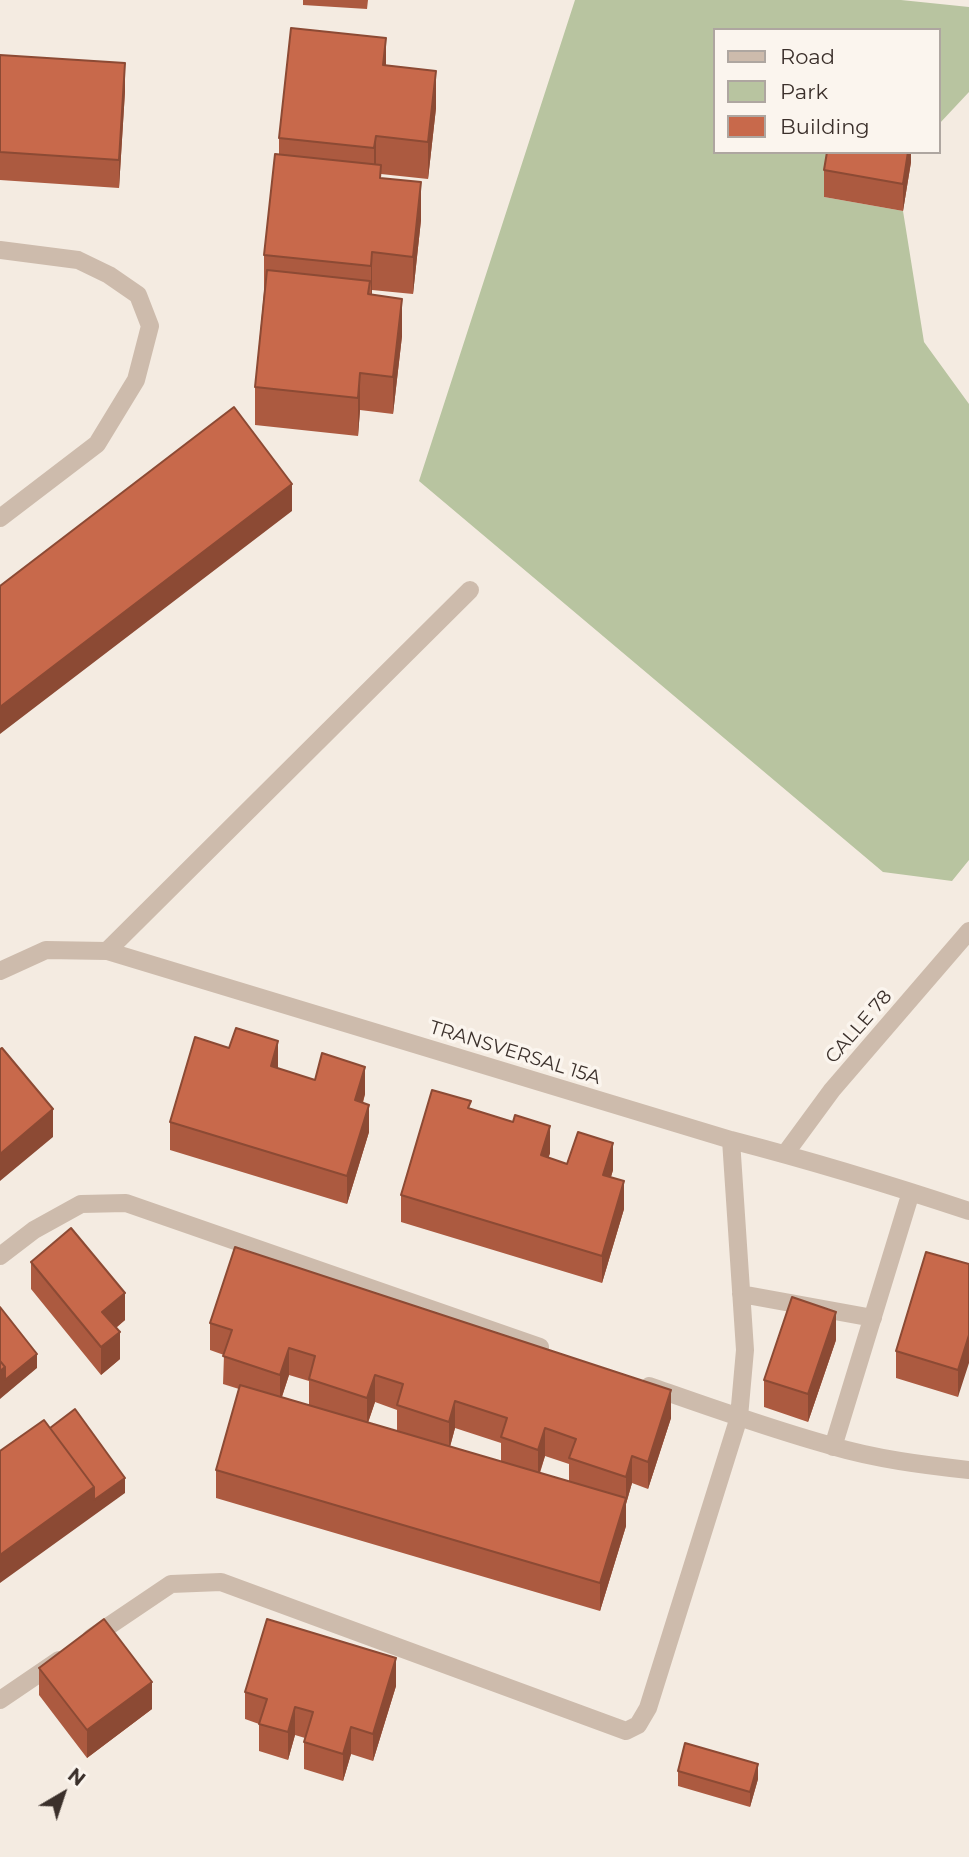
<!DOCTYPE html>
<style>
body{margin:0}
#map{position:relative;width:969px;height:1857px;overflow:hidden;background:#f4ebe1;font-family:Montserrat,sans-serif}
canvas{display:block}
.legend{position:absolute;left:713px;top:28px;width:228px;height:126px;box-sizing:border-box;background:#fbf5ee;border:2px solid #aea6a0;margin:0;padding:9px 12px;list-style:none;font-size:21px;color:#3b302b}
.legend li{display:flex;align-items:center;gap:14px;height:35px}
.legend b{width:35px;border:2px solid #aea6a0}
.north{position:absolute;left:28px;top:1759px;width:70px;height:70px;-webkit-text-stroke:5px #fbf5ee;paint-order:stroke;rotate:39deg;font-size:19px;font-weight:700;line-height:28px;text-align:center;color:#3b302b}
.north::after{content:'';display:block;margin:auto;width:24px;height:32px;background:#3b302b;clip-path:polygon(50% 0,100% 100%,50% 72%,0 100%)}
</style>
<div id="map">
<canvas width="969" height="1857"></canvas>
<ul class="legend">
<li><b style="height:9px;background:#cdbbac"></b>Road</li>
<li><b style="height:19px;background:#b8c4a0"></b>Park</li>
<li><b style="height:19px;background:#c8694b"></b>Building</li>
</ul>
<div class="north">N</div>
</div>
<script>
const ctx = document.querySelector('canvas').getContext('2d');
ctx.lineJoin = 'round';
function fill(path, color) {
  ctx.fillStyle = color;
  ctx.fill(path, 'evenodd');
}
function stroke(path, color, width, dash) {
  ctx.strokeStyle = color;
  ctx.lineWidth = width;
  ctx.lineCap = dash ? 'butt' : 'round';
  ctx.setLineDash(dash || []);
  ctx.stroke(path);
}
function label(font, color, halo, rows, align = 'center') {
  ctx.font = font + ' Montserrat,sans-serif';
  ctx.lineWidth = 7;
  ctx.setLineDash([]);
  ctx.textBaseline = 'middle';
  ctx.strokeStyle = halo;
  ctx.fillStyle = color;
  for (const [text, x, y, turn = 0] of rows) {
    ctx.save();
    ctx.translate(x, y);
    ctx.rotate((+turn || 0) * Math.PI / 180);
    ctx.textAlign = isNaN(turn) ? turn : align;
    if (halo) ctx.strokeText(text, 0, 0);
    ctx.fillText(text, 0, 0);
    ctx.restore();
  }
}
fill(new Path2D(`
 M575,0H901L969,7V92L939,124V30H715V152H831L824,197L903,211L924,342L969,404V860L952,881L883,872L419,481Z`), '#b8c4a0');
stroke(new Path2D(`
 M0,250L78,260L109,275L138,295L150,326L136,380L97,444L0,518
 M107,951L470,590
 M0,971L46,950L107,951L731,1140C812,1161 891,1185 969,1211
 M785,1154L832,1090L969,931
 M0,1256L34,1230L81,1204L126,1203L540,1347
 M741,1294L873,1318
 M649,1386C709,1407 770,1429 832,1446C876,1459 923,1465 969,1470
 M833,1447L911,1192
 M91,1638L171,1584L221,1582L626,1731L638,1725L648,1708L739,1417L745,1350L731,1140
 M0,1700L59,1660`), '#cdbbac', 18);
fill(new Path2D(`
 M303,0H368L367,9L303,5Z
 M0,55L125,91L119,188L0,180Z
 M386,66L436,108L428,179L381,174V178L421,220L413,294L372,290V295L402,336L393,414L360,410L358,436L255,425V387L264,292V255L279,155V138Z
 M911,152V162L903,211L824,197V170Z
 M278,1069L315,1080L365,1094L363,1103L369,1132L347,1204L170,1150V1122Z
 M471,1109L550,1153L548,1158L567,1164L613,1170L611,1177L624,1209L602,1283L401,1222V1195Z
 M31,1262L125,1320L116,1328L120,1359L101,1375L31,1289Z
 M969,1264L958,1397L896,1378V1351Z
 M210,1323L671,1418L648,1489L632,1483L626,1504V1526L600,1611L216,1498V1470L239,1389L223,1384L224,1355L210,1350ZM289,1375L309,1381V1405L282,1397ZM375,1402L397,1410V1431L368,1423ZM455,1428L501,1443V1462L450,1447ZM545,1456L569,1464V1482L540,1473Z
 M836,1340L808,1422L764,1407V1380Z
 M39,1668L152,1709L87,1758L39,1695Z
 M396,1686L373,1761L351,1754L343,1781L304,1769V1742L305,1738L295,1735L288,1760L259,1751V1724L245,1719V1692Z
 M678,1771L758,1779L750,1807L678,1786Z`), '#ac5a40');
fill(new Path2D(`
 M386,38V75L383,65Z
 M125,63V91L119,188V160Z
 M436,71V108L428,179V142Z
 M376,136V174L374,186V148Z
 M908,152H911V162L903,211V184Z
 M421,182V220L413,294V257Z
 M372,252V290L371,304V266Z
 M402,299V336L393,414V377Z
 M360,373V410L358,436V398Z
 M292,484V511L0,734V707Z
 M278,1041V1069L271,1066Z
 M365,1067V1094L355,1127V1100Z
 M369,1105V1132L347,1204V1176Z
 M53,1109V1137L0,1181V1154Z
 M550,1126V1153L541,1183V1155Z
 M613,1143V1170L603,1203V1175Z
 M624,1181V1209L602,1283V1256Z
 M125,1293V1320L102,1339V1312Z
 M836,1312V1340L808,1422V1394Z
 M120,1332V1359L101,1375V1347Z
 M969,1335V1363L958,1397V1370Z
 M289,1348V1375L280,1402V1375Z
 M37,1354V1368L0,1399V1371L5,1367Z
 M375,1375V1402L367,1425V1398Z
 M671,1390V1418L648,1489V1462Z
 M455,1401V1428L449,1450V1422Z
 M545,1428V1456L538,1477V1450Z
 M632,1456V1483L626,1504V1477Z
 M125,1478V1493L0,1583V1555L94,1487Z
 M626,1498V1526L600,1611V1583Z
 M396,1658V1686L373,1761V1734Z
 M152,1682V1709L87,1758V1730Z
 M295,1707V1735L288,1760V1732Z
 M351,1727V1754L343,1781V1754Z
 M758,1764V1779L750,1807V1792Z`), '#8c4a34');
const building = new Path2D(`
 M291,28L386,38L383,65L436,71L428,142L376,136L374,148L279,138Z
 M0,55L125,63L119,160L0,152Z
 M827,152H908L903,184L824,170Z
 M275,154L381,165L380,178L421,182L413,257L372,252L371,266L264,255Z
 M267,270L370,281L368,294L402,299L393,377L360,373L358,398L255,387Z
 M234,407L292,484L0,707V586Z
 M236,1028L278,1041L271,1066L315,1080L322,1053L365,1067L355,1100L369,1105L347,1176L170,1122L195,1037L229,1048Z
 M2,1048L53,1109L0,1154V1049Z
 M432,1090L471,1101L468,1108L513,1122L515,1115L550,1126L541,1155L567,1164L578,1132L613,1143L603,1175L624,1181L602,1256L401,1195Z
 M71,1228L125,1293L102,1312L120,1332L101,1347L31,1262Z
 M235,1247L671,1390L648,1462L632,1456L626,1477L569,1458L576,1439L545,1428L538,1450L501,1437L507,1418L455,1401L449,1422L397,1405L403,1384L375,1375L367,1398L309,1379L315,1356L289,1348L280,1375L223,1356L232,1330L210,1323Z
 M926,1252L969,1264V1335L958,1370L896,1351Z
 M792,1297L836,1312L808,1394L764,1380Z
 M0,1307L37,1354L5,1380V1367L0,1361Z
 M0,1361L5,1367L0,1371Z
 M240,1385L626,1498L600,1583L216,1470Z
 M75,1409L125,1478L94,1500V1487L50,1428Z
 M44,1420L94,1487L0,1555V1451Z
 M104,1619L152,1682L87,1730L39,1668Z
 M267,1619L396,1658L373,1734L351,1727L343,1754L304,1742L313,1712L295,1707L288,1732L259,1724L267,1699L245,1692Z
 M685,1743L758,1764L750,1792L678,1771Z`);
fill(building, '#c8694b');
stroke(building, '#8c4a34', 2);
label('19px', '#3b302b', '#fbf5ee', [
 ["CALLE 78",859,1027,-49],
 ["TRANSVERSAL 15A",515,1053,17]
]);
</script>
